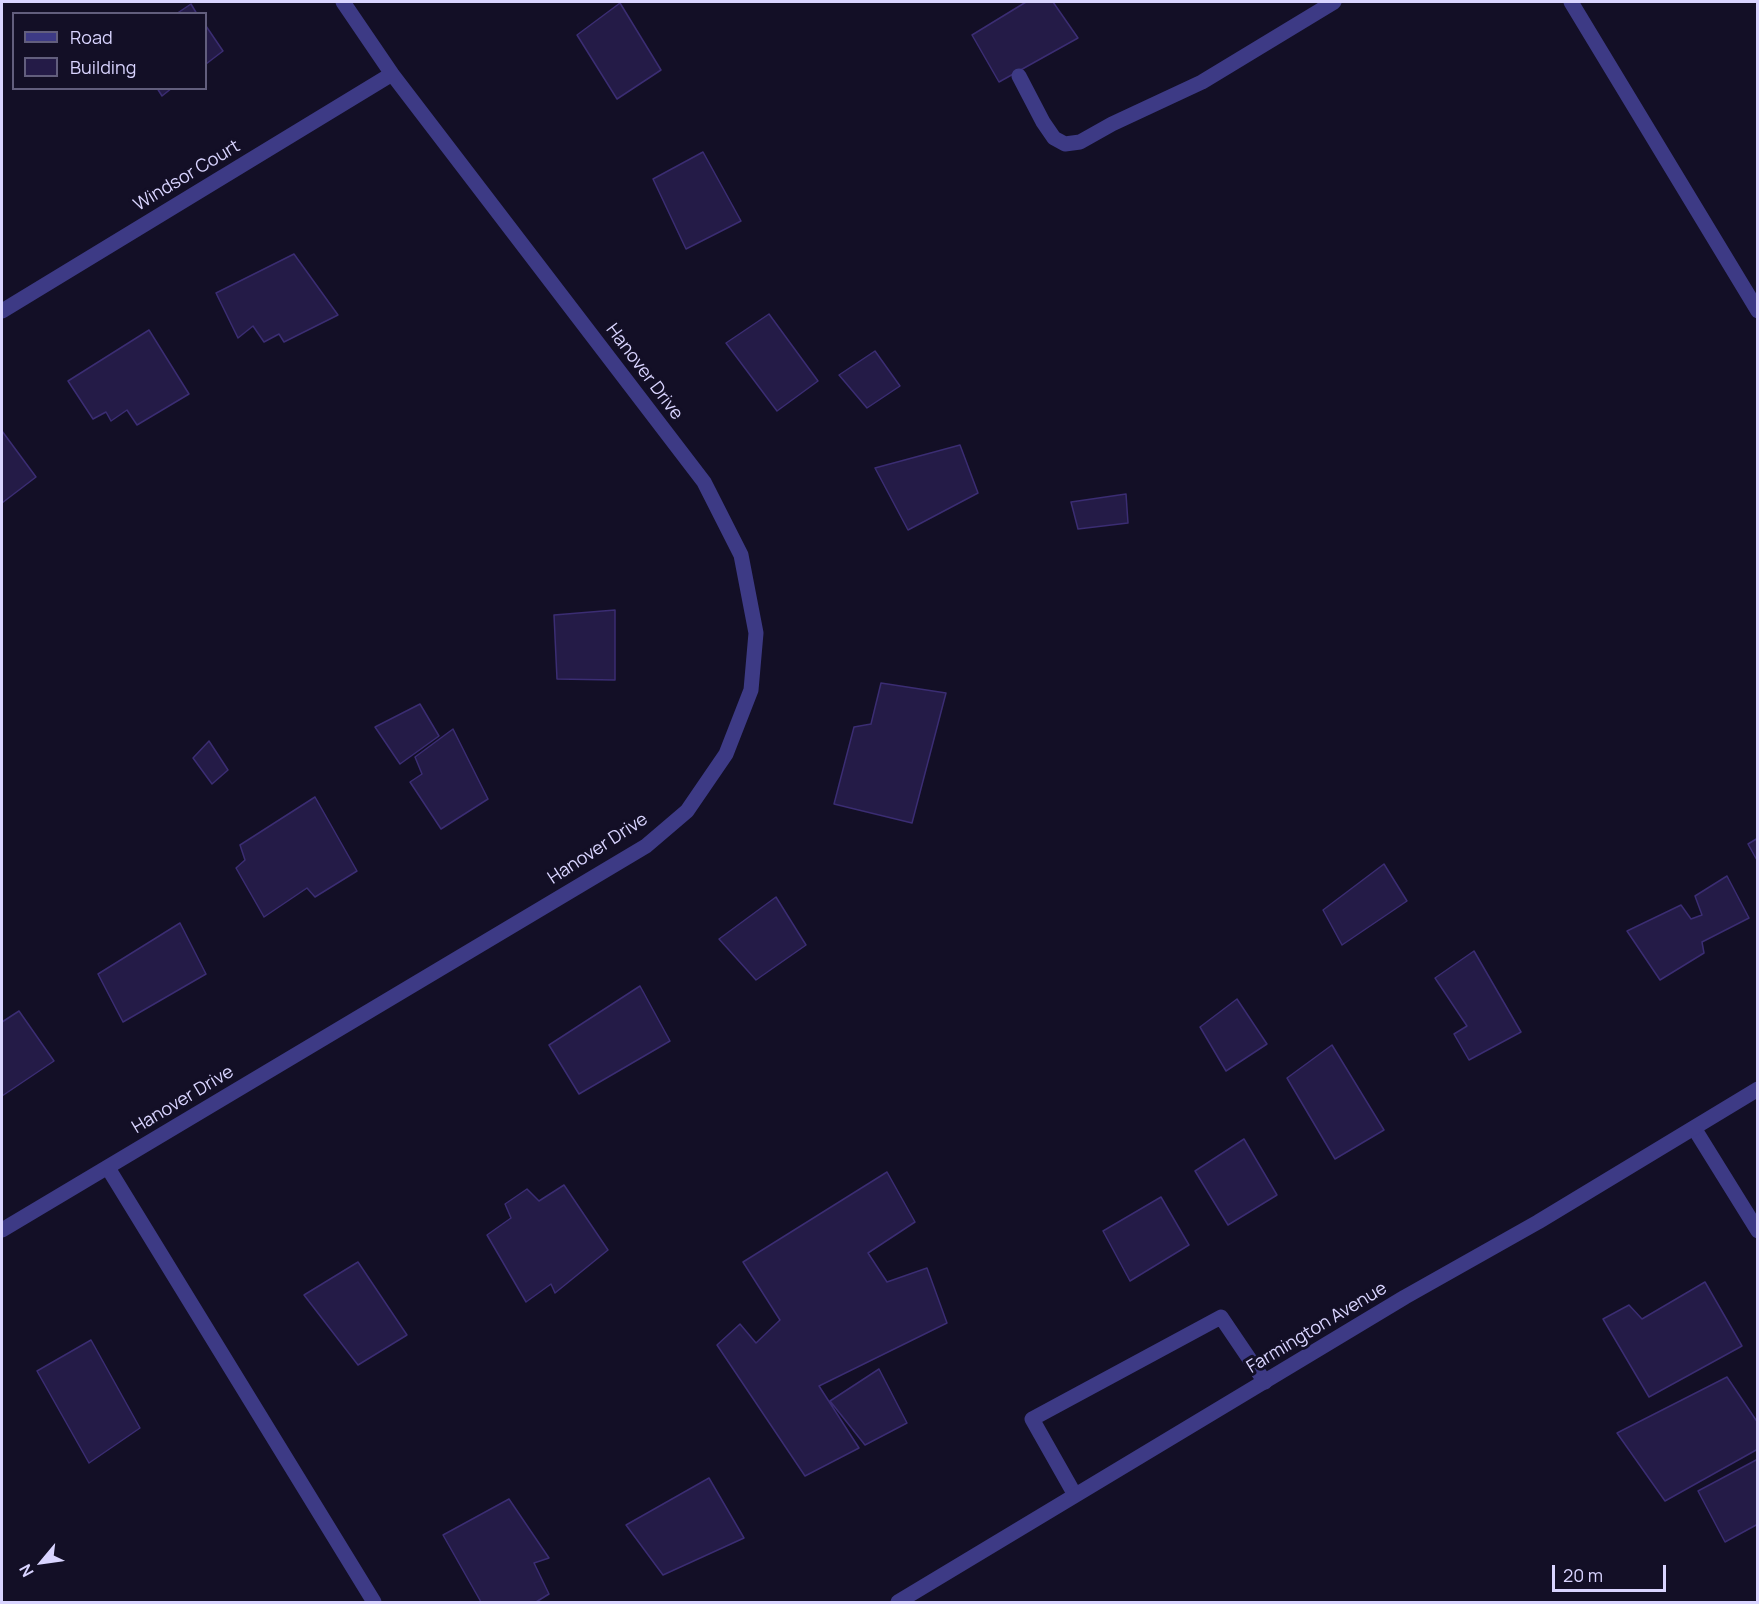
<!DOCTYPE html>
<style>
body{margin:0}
#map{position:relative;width:1759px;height:1604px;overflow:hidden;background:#130f26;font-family:Manrope,sans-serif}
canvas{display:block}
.frame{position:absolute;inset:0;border:3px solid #d9d4ff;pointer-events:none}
.legend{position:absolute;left:12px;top:12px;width:195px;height:78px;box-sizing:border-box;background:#130f26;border:2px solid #625e7d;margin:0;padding:8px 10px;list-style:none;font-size:18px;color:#d9d4ff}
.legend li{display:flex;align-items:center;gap:12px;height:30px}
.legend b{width:30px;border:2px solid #625e7d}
.north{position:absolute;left:12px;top:1532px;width:60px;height:60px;-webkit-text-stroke:4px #130f26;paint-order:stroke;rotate:241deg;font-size:16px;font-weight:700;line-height:24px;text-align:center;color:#d9d4ff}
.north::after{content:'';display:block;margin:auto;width:21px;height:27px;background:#d9d4ff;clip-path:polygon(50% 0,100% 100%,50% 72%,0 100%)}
.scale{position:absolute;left:1552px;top:1565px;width:114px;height:27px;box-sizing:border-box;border:3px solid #d9d4ff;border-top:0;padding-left:8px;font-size:18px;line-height:21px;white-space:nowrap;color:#d9d4ff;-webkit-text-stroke:4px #130f26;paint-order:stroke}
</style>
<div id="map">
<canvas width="1759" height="1604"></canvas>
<div class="frame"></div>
<ul class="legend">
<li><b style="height:8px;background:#3d3a85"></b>Road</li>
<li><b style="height:16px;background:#241b47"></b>Building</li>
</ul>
<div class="north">N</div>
<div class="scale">20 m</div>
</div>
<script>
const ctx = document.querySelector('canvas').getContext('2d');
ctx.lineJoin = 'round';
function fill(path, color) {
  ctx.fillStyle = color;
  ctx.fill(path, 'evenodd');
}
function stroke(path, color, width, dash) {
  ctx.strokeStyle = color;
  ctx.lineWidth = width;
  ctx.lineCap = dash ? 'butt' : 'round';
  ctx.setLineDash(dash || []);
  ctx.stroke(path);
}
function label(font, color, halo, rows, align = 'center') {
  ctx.font = font + ' Manrope,sans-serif';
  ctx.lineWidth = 6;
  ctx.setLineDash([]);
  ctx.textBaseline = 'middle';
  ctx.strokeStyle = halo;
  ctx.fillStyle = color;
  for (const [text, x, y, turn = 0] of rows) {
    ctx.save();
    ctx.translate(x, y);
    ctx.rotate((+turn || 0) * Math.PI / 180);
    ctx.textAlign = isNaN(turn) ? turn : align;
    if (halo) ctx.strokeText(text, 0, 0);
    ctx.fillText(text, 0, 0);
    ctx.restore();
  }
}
const building = new Path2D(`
 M1026,2H1053L1078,38L999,82L972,35Z
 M620,3L661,70L617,99L577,35Z
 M191,4L197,14H176Z
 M206,26L223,51L206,64Z
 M157,88H172L162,96Z
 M703,152L741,221L686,249L653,179Z
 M294,254L338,315L284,342L279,334L264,342L253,326L238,338L216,293Z
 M769,314L818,381L777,411L726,343Z
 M149,330L189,394L137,425L127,410L111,421L106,412L93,419L68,381Z
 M875,351L900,386L867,408L839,375Z
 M2,431L36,477L2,503Z
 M960,445L978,493L908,530L875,468Z
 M1126,494L1128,523L1078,529L1071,502Z
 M615,610V680L557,679L554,615Z
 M881,683L946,693L912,823L834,804L854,727L871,724Z
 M420,704L439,736L400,764L375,727Z
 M453,729L488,799L441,829L410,782L422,774L415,757Z
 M209,741L228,770L212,784L193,758Z
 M315,797L357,871L315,897L307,888L264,917L236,868L245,860L240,845Z
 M1758,838V862L1748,844Z
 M1384,864L1407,901L1342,945L1323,910Z
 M1727,876L1749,918L1702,942L1704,953L1660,980L1627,931L1681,905L1691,919L1702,915L1695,896Z
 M776,897L806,945L756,980L719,939Z
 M180,923L206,974L123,1022L98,974Z
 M1474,951L1521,1032L1469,1060L1454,1034L1467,1026L1435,978Z
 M640,986L670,1041L579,1094L549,1045Z
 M1237,999L1267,1044L1226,1071L1200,1027Z
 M19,1011L54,1061L2,1096V1022Z
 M1332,1045L1384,1130L1335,1159L1287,1078Z
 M1244,1139L1277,1195L1228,1225L1195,1171Z
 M887,1172L915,1222L868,1253L887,1282L927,1268L947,1323L819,1386L859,1448L805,1476L717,1345L740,1324L756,1343L780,1320L743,1262Z
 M564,1185L608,1250L555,1293L551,1284L526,1302L487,1235L511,1218L505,1204L527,1189L539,1201Z
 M1161,1197L1189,1245L1130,1281L1103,1231Z
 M358,1262L407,1335L358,1365L304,1295Z
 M1705,1282L1742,1346L1649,1397L1603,1319L1629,1305L1642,1319Z
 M91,1340L140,1428L89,1463L37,1371Z
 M879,1369L907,1423L865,1445L830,1401Z
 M1727,1377L1758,1423V1449L1665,1501L1617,1433Z
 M1758,1459V1524L1725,1542L1698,1491Z
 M709,1478L744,1538L663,1575L626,1525Z
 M509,1499L549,1558L534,1563L549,1594L536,1602H481L443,1535Z`);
fill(building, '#241b47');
stroke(building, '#3b2d73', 1.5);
stroke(new Path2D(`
 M1571,2L1758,311
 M1019,76L1043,122L1054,138L1065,144L1080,142L1112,124L1202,82L1334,2
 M1075,1495L1032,1419L1221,1317L1265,1382`), '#3d3a85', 15);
stroke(new Path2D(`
 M2,311L392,74
 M1694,1128L1758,1231
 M108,1168L374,1602
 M2,1230L646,846L687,811L726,754L751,690L756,633L741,555L704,482L392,74L343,2`), '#3d3a85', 15);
stroke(new Path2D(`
 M898,1602L1405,1297L1538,1222L1758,1089`), '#3d3a85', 15);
label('18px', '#d9d4ff', '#130f26', [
 ["Windsor Court",187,176,-31],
 ["Hanover Drive",644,372,53],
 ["Hanover Drive",598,849,-33],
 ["Hanover Drive",183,1100,-31],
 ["Farmington Avenue",1317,1328,-31]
]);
</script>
